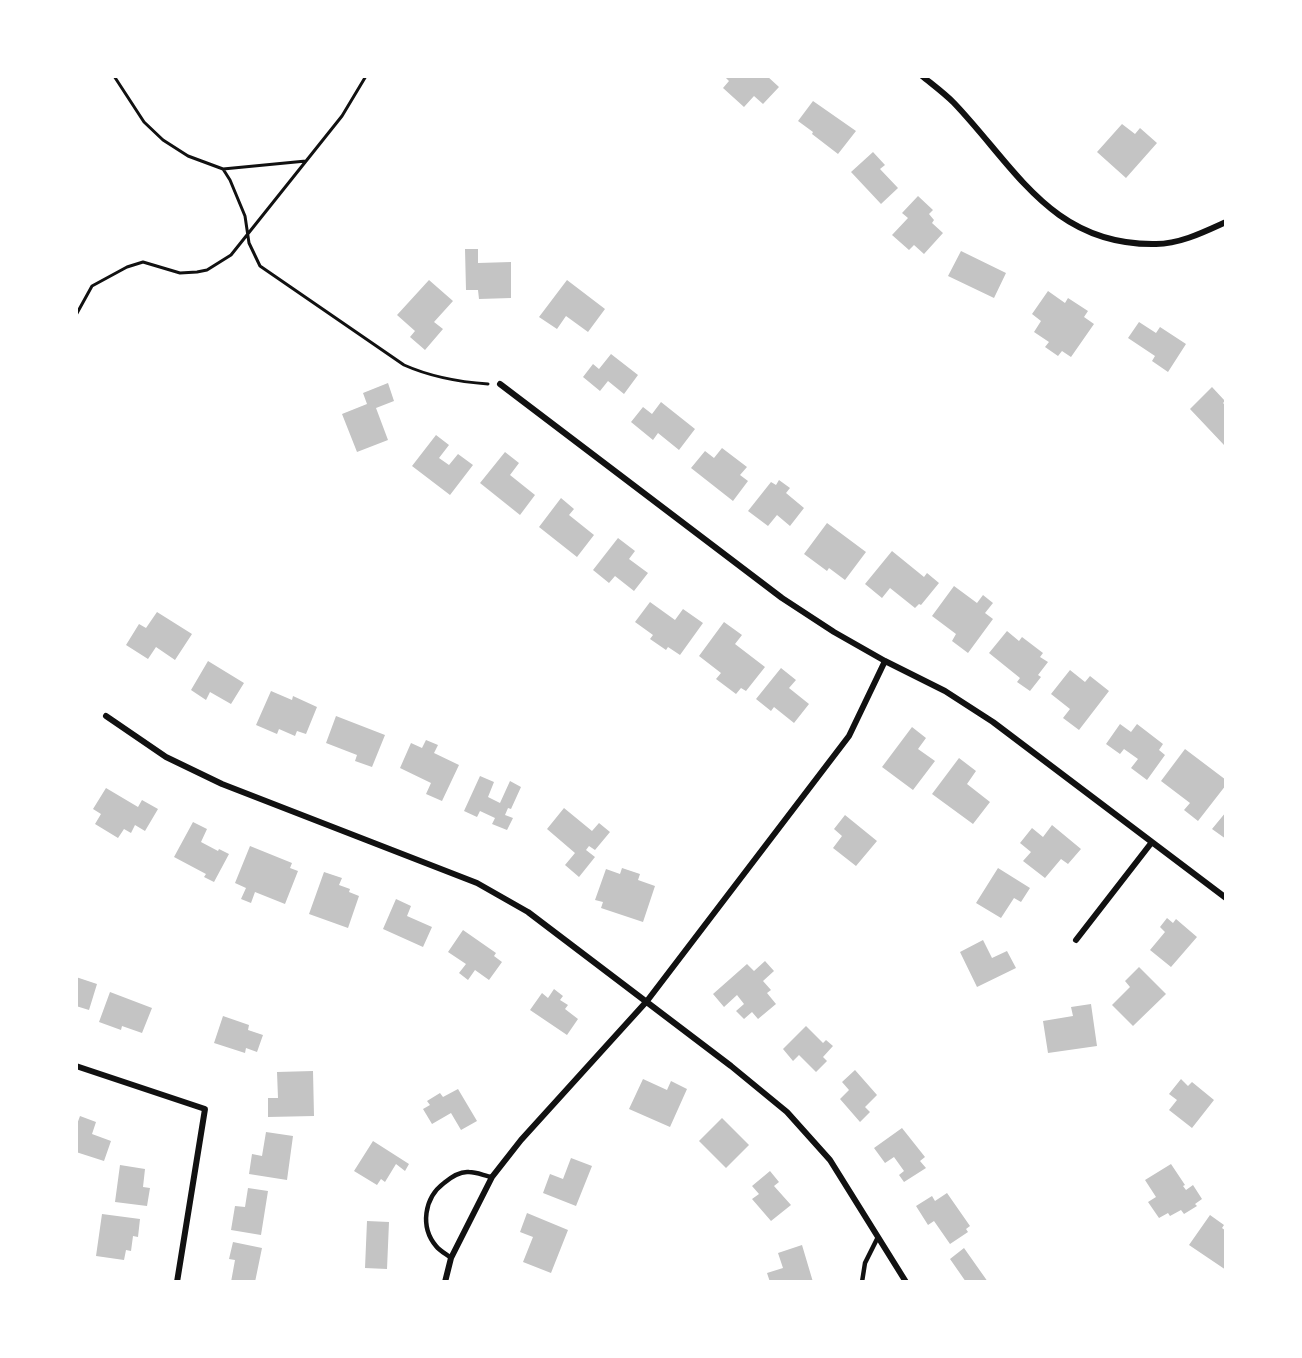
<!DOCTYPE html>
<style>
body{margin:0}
#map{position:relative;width:1302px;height:1358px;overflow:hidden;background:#fff;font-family:"Public Sans",sans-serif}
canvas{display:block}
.frame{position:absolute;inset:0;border:78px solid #fff;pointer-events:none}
</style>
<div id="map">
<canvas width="1302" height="1358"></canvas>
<div class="frame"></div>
</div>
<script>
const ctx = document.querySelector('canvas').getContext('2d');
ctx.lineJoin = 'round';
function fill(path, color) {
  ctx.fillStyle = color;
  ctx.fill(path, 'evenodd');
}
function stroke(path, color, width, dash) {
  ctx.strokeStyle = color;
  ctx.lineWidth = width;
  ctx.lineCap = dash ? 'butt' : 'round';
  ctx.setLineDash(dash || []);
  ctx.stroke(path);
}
fill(new Path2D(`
 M724,76H767L779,87L763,104L754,96L744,107L723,88L729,81Z
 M813,101L856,131L838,154L812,134L813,132L798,121Z
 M1122,124L1135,134L1140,128L1157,143L1126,178L1097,152Z
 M873,152L885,165L880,169L898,188L881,204L851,172Z
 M918,196L933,210L929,214L934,220L932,223L943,233L924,254L914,245L909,250L892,235L908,218L902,213Z
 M465,249H478V263L511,262V298L479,299L478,290H466Z
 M961,251L1006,273L994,298L948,276Z
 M429,280L453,301L434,322L443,329L425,350L410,337L415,331L397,315Z
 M567,280L605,309L588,332L566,316L557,329L539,317Z
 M1048,291L1065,303L1068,298L1088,311L1084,317L1094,324L1071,357L1062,351L1058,356L1045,347L1049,342L1034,332L1041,321L1032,314Z
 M1139,322L1156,333L1160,327L1186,344L1168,372L1152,361L1155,356L1128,338Z
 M611,354L638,375L624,394L608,381L600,391L583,377L593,364L599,369Z
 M388,383L394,401L376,408L388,440L357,452L342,414L367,404L363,393Z
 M1212,387L1225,401L1223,403L1226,406L1224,445L1190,409Z
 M661,402L695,429L679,450L658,433L653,440L631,422L643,407L652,414Z
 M436,435L449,445L439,458L449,465L458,454L473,465L450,495L412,466Z
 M722,448L747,467L740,475L748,481L733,501L691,468L705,451L714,458Z
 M505,452L519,463L510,475L535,495L520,515L480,483Z
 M779,480L790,488L786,493L804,508L790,526L777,515L768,526L748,511L771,482L776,485Z
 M561,498L574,509L569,515L594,535L577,557L539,527Z
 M827,523L866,552L845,580L829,568L827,571L804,554Z
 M618,538L635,551L629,559L648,573L634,591L615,576L609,583L593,570Z
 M892,551L924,577L927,573L939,583L921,605L919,604L915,608L890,588L882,598L865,584Z
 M954,586L977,603L983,595L993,603L985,613L993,619L968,653L952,641L956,634L932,616Z
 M650,602L675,620L683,609L703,623L680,655L668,647L666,650L650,639L653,635L635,622Z
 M157,612L192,634L175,660L156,647L148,659L126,645L139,624L146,628Z
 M724,622L742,635L735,644L765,667L746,691L741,688L736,694L716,679L721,673L699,656Z
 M1007,631L1019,641L1022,637L1043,653L1040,657L1048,662L1038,675L1041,677L1030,691L1017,682L1020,678L989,653Z
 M208,661L244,683L231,704L210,692L206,700L191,690Z
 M781,668L796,680L789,688L809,704L794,723L774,707L771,711L756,699Z
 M1070,670L1085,682L1090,676L1109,691L1079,730L1063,718L1070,709L1051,694Z
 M271,691L292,700L293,696L317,707L306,734L297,731L295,736L279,729L277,734L256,725Z
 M336,716L385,735L372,767L355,761L357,755L326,743Z
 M1120,724L1131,732L1137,724L1163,744L1159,750L1165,755L1147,780L1131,768L1138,759L1124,749L1120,754L1106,744Z
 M912,727L926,738L918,749L935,761L913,790L882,767Z
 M426,740L438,745L434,753L459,765L442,801L426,794L431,783L400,768L411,743L422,748Z
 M1185,749L1226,780V785L1198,821L1184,810L1190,803L1161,781Z
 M959,758L976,771L967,784L990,802L973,824L932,794Z
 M480,776L494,782L488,797L500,803L510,781L521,787L511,809L508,808L505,815L513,818L507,830L492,824L495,818L480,811L477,817L464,811Z
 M106,788L138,807L142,800L158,809L145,831L135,825L131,833L124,829L118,838L95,824L101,814L93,809Z
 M564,808L592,831L599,823L610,832L595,850L589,846L586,850L595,857L579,877L565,865L575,853L547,829Z
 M1226,812V839L1212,829Z
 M845,815L877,841L856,866L833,848L842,836L834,829Z
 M193,822L207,829L201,842L218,851L219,849L229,854L214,882L204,877L206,874L174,857Z
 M1052,825L1081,849L1068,864L1061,859L1045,878L1023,861L1031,852L1020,843L1032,828L1043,837Z
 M250,846L292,863L290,868L298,871L285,904L255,892L251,903L241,899L246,888L235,883Z
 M622,868L640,874L638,880L655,886L643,922L601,908L603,902L595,900L606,869L620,874Z
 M998,868L1030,888L1021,902L1014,898L1001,918L976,903Z
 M324,872L342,878L339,885L350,889L349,892L359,896L348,928L309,914Z
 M396,899L411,906L407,916L432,927L423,947L383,929Z
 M1167,918L1173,923L1176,919L1197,937L1171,967L1150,950L1165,932L1160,927Z
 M463,930L496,953L494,956L502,962L489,980L475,970L468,980L459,973L466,964L448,952Z
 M983,940L992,958L1007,951L1016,968L977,987L960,952Z
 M765,961L774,971L763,981L771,990L767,993L776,1004L758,1019L752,1012L744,1019L736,1011L744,1004L737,995L724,1007L713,994L747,964L754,971Z
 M1139,967L1166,994L1133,1026L1112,1005L1130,987L1125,981Z
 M76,977L97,984L89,1010L76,1006Z
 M554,989L563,996L560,1000L568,1005L565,1009L578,1019L567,1035L530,1010L542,993L548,998Z
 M110,992L152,1008L142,1033L122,1026L121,1030L99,1022Z
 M1091,1004L1097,1046L1048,1053L1043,1021L1073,1016L1071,1007Z
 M223,1016L249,1025L248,1030L263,1035L257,1052L246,1048L245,1053L214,1043Z
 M806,1026L823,1043L826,1040L833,1046L823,1057L827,1061L816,1072L799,1055L793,1061L783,1049Z
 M855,1070L877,1095L865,1107L870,1112L860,1122L840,1099L849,1090L842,1082Z
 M313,1071L314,1116L268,1117V1098H278L277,1072Z
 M643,1079L667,1090L671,1081L687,1089L670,1127L629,1109Z
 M1181,1079L1188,1086L1192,1082L1214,1100L1192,1128L1169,1110L1177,1100L1169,1094Z
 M458,1089L477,1121L461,1130L451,1113L432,1124L423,1109L430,1105L427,1101L440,1093L443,1097Z
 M80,1116L96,1122L92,1134L111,1141L104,1161L76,1152V1127Z
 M722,1118L749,1145L726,1168L699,1141Z
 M902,1128L925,1157L920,1161L926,1168L904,1182L899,1175L904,1171L894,1157L885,1163L874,1148Z
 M266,1132L293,1136L287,1180L249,1174L252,1154L262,1156Z
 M373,1141L409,1164L405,1171L396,1164L385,1182L381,1179L377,1185L354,1171Z
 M571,1158L592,1166L576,1206L543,1193L550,1174L563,1179Z
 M1171,1164L1185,1185L1183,1186L1186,1190L1193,1185L1202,1199L1195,1204L1197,1206L1184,1214L1181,1210L1170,1216L1168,1213L1159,1218L1148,1202L1156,1197L1145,1180Z
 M120,1165L145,1169L143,1187L150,1188L147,1206L115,1202Z
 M770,1171L779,1182L774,1186L791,1205L771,1221L752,1199L759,1194L752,1186Z
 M248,1188L268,1191L261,1235L231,1230L235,1206L245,1207Z
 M947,1193L970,1226L966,1229L968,1232L950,1244L934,1221L928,1225L916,1206L932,1196L935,1201Z
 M527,1213L568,1230L551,1273L523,1262L533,1237L520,1232Z
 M102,1214L140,1219L138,1237L133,1236L131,1251L126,1250L124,1260L96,1256Z
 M1210,1215L1224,1225L1222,1228L1226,1231V1270L1189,1245Z
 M367,1221L389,1222L387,1269L365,1268Z
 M233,1242L262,1248L255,1282H231L235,1260L229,1259Z
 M802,1245L813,1282H770L767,1273L783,1268L778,1253Z
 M964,1248L988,1282H966L950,1259Z`), '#c4c4c4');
stroke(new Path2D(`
 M114,76L144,122L163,140L188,156L223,169L306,161
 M223,169L230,180L245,216L249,243L260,266L404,365C431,377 459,382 488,384
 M76,315L92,286L127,267L143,262L180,273L197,272L207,270L231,255L342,116L366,76`), '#111', 3);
stroke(new Path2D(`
 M451,1258C446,1254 440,1251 436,1246C420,1227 424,1198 444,1183C451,1177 460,1171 469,1172C477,1172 485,1176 492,1177
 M862,1282L865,1263L878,1237`), '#111', 4.5);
stroke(new Path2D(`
 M922,76C933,85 944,93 954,103C1016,168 1052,246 1156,244C1180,244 1204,232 1226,222
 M500,384L782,598L834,632L885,661L945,691L993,722L1226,898
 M106,716L166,757L222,784L477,883L528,912L731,1066L787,1112L830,1160L906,1282
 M1076,940L1152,842
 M76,1066L205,1109L177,1282
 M445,1282L451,1258L492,1177L521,1140L647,1001L849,736L885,661`), '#111', 6);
</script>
